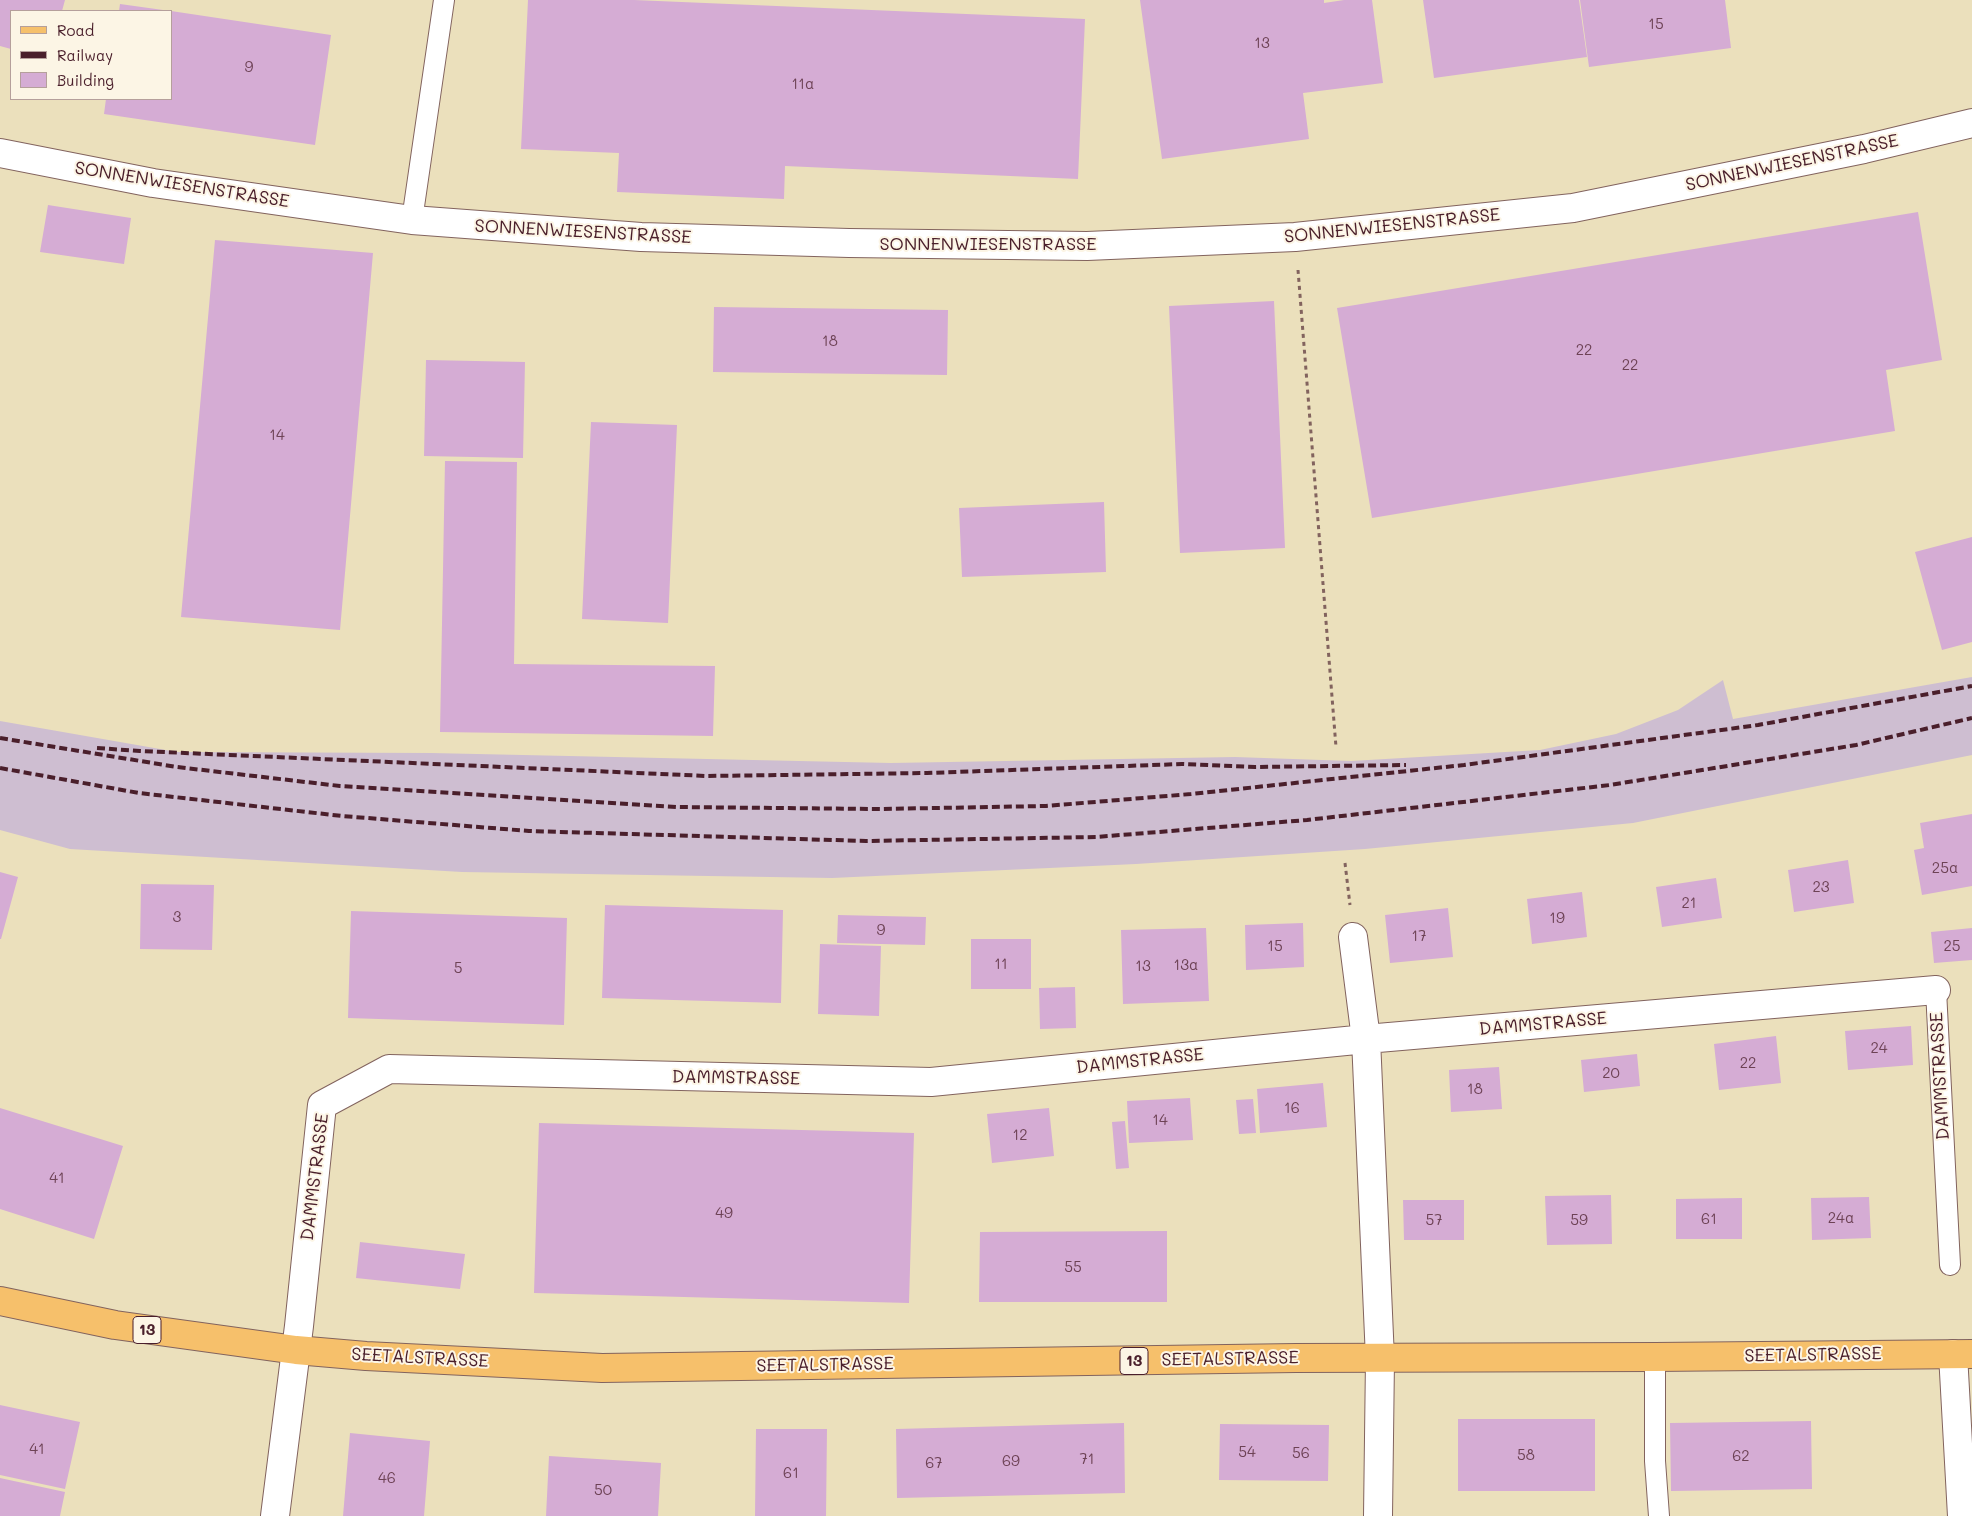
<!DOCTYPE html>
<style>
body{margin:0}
#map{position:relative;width:1972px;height:1516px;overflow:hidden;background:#ebe0bc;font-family:Mali,sans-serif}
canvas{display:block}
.legend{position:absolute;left:10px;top:10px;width:162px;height:90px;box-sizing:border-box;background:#fcf5e5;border:1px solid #b59f9b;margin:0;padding:6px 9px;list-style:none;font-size:15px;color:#4a1f2b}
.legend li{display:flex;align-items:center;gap:10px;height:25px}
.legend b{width:25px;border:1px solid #b59f9b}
</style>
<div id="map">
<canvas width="1972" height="1516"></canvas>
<ul class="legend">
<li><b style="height:6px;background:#f6c06b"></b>Road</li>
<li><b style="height:6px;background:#4a1f2b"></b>Railway</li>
<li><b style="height:14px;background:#d5acd4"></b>Building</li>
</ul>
</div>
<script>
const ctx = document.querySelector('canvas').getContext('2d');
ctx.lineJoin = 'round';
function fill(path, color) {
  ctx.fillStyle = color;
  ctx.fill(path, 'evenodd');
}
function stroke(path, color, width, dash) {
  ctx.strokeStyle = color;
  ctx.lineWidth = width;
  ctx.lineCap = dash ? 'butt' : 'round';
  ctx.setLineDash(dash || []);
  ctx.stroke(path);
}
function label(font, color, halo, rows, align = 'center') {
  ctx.font = font + ' Mali,sans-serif';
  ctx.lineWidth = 4;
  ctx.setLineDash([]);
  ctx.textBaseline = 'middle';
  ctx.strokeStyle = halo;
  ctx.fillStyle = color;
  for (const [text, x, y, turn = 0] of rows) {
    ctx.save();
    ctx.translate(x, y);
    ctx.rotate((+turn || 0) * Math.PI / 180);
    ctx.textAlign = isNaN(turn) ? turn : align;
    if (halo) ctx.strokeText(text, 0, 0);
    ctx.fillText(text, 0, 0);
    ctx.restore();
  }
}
fill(new Path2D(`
 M1972,677V755L1633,823L1365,849L1136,864L832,878L462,872L70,849L0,830V721L177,752L431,753L891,763L1235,757L1351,761L1540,750L1616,734L1678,710L1723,680L1733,719Z`), '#cebed1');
fill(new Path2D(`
 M0,0H65L62,11H11V49L0,46Z
 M528,0H634L1085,19L1078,179L785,166L784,199L617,192L619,153L521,149Z
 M1140,0H1324V3L1344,0H1372L1383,83L1303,93L1309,139L1162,159Z
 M1423,0H1579L1587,57L1434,78Z
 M1580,0H1725L1731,48L1589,67Z
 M120,4L163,10V11H119Z
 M171,11L331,35L315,145L104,114L106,99H171Z
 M48,205L131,218L124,264L40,252Z
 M1918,212L1942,360L1886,370L1895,431L1372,518L1337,308Z
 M215,240L373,253L340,630L181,617Z
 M1274,301L1285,548L1180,553L1169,306Z
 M714,307L948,310L947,375L713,372Z
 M426,360L525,362L523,458L424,456Z
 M591,422L677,425L668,623L582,619Z
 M445,461L517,462L514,664L715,666L713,736L440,732Z
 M1104,502L1106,572L962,577L959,508Z
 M1972,537V642L1942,650L1915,552Z
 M1972,814V886L1922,895L1914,850L1924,848L1920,823Z
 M1848,860L1854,903L1794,912L1788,870Z
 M0,872L18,877L1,939H0Z
 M1716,878L1722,918L1662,927L1656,887Z
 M141,884L214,885L212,950L140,949Z
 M1582,892L1587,937L1532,944L1527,899Z
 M605,905L783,910L781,1003L602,998Z
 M1448,908L1453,957L1390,963L1385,915Z
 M351,911L567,918L564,1025L348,1018Z
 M838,915L926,917L925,945L837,943Z
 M1303,923L1304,967L1246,970L1245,925Z
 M1206,928L1209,1001L1123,1004L1121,930Z
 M1972,928V960L1934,963L1931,932Z
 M971,939H1031V989H971Z
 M820,944L881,946L879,1016L818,1014Z
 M1075,987L1076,1028L1040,1029L1039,988Z
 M1911,1026L1913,1065L1848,1070L1845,1031Z
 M1776,1036L1781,1083L1719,1090L1714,1044Z
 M1637,1054L1640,1086L1584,1092L1581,1060Z
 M1499,1067L1502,1109L1451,1112L1449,1070Z
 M1323,1083L1327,1127L1260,1133L1257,1089Z
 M1190,1098L1193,1140L1129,1143L1127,1101Z
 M1253,1099L1256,1133L1239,1134L1236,1100Z
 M0,1108L123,1146L94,1239L0,1209Z
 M1049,1108L1054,1156L992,1163L987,1114Z
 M1125,1121L1129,1168L1116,1169L1112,1122Z
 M539,1123L914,1133L909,1303L534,1293Z
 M1611,1195L1612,1244L1547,1245L1545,1196Z
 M1869,1197L1871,1238L1812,1240L1811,1198Z
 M1742,1198V1239H1676V1199Z
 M1403,1200H1464V1240H1404Z
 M1167,1231V1302H979L980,1232Z
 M360,1242L465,1254L460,1289L356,1278Z
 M0,1405L80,1422L65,1489L0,1475Z
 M1458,1419H1595V1491H1458Z
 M1811,1421L1812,1489L1671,1491L1670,1423Z
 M1124,1423L1125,1493L897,1498L896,1429Z
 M1220,1424L1329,1425L1328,1481L1219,1480Z
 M756,1429H827L826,1516H755Z
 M350,1433L430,1441L424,1516H343Z
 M549,1456L661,1463L658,1516H546Z
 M0,1478L65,1492L60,1516H0Z`), '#d5acd4');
const service = new Path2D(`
 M412,220L444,0
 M1936,990L1950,1265
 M1655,1357V1461L1659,1516`);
const minor = new Path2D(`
 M0,153L153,183L412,220L641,237L849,243L1087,246L1295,237L1573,208L1864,149L1972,123
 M1353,937L1366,1039L1380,1359L1378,1516
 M1953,1354L1962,1516
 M275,1516L299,1326L322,1105L389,1069L931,1082L1366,1039L1936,990`);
const primary = new Path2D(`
 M0,1301L115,1325L296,1350L366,1356L602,1368L1296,1358L1655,1357L1972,1354`);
stroke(service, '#82635e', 22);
stroke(minor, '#82635e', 30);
stroke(primary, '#82635e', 30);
stroke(new Path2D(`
 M1298,270L1336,747
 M1345,863L1350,905`), '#82635e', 3, [4, 4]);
stroke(service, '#fff', 20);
stroke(minor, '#fff', 28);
stroke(primary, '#f6c06b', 28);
stroke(new Path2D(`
 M0,738L177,767L340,786L676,807L880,809L1046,806L1191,794L1464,765L1758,725L1972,686
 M97,748L140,751L707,776L927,773L1182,764L1255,767L1406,765
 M0,768L139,793L342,816L529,831L866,841L1096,837L1307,820L1610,785L1856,745L1972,718`), '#4a1f2b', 4, [8, 4]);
label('15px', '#6d4255', null, [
 ["15",1656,24],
 ["13",1262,43],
 ["9",249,67],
 ["11a",803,84],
 ["18",830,341],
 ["22",1584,350],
 ["22",1630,365],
 ["14",277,435],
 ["25a",1945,868],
 ["23",1821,887],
 ["21",1689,903],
 ["3",177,917],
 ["19",1557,918],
 ["9",881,930],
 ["17",1419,936],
 ["15",1275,946],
 ["25",1952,946],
 ["11",1001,964],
 ["13a",1186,965],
 ["13",1143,966],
 ["5",458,968],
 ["24",1879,1048],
 ["22",1748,1063],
 ["20",1611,1073],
 ["18",1475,1089],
 ["16",1292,1108],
 ["14",1160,1120],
 ["12",1020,1135],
 ["41",57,1178],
 ["49",724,1213],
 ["24a",1841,1218],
 ["61",1709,1219],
 ["57",1434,1220],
 ["59",1579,1220],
 ["55",1073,1267],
 ["41",37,1449],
 ["54",1247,1452],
 ["56",1301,1453],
 ["58",1526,1455],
 ["62",1741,1456],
 ["71",1087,1459],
 ["69",1011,1461],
 ["67",934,1463],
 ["61",791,1473],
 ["46",387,1478],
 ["50",603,1490]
]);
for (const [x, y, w] of [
 [147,1330,28],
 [1134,1361,28]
]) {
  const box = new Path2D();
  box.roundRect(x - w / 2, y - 13.5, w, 27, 4);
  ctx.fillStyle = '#fcf5e5';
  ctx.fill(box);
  stroke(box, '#4a1f2b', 1);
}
label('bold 16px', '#4a1f2b', null, [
 ["13",147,1330],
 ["13",1134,1361]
]);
label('18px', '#4a1f2b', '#fcf5e5', [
 ["SONNENWIESENSTRASSE",1792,163,-12],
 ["SONNENWIESENSTRASSE",182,185,9],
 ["SONNENWIESENSTRASSE",1392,226,-6],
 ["SONNENWIESENSTRASSE",583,232,3],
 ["SONNENWIESENSTRASSE",988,244],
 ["DAMMSTRASSE",1543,1024,-5],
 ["DAMMSTRASSE",1140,1061,-6],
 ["DAMMSTRASSE",1940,1076,-93],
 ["DAMMSTRASSE",736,1078,1],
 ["DAMMSTRASSE",315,1177,-83],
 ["SEETALSTRASSE",1813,1355,-1],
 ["SEETALSTRASSE",420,1358,3],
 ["SEETALSTRASSE",1230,1359,-1],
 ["SEETALSTRASSE",825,1365,-1]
]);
</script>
